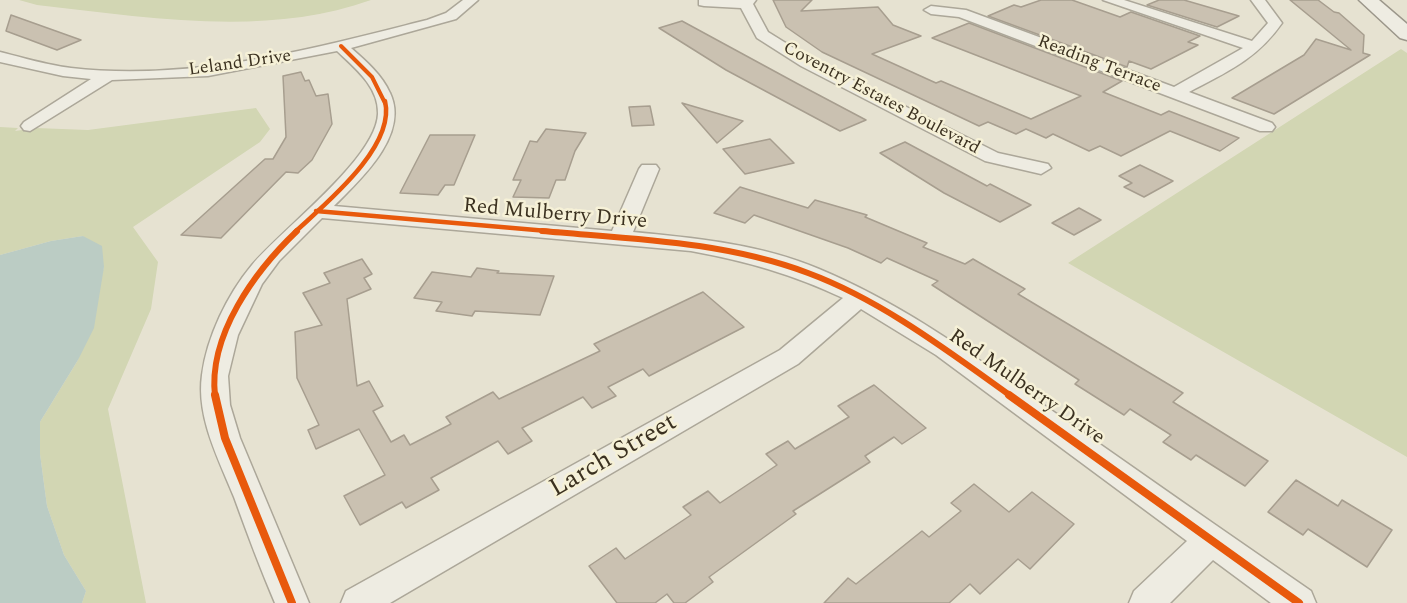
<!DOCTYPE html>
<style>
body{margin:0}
canvas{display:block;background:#e6e2d1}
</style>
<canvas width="1407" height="603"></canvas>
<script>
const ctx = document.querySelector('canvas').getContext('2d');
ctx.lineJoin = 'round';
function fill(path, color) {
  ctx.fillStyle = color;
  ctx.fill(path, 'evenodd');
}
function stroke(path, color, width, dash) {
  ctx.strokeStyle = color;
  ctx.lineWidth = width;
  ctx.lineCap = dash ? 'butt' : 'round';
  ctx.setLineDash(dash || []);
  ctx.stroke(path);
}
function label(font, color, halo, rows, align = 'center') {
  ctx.font = font + ' Spectral,serif';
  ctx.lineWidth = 5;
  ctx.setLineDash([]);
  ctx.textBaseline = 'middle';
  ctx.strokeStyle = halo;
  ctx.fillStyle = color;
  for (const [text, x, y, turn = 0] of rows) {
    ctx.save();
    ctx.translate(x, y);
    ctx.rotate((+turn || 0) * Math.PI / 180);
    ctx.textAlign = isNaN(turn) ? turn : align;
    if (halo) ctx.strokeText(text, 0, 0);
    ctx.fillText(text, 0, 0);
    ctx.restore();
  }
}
fill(new Path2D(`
 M19,0H371C266,38 145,17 37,5Z
 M1401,49L1407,53V457L1068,263Z
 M256,108L270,129L260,142L133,227L158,262L151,309L108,409L146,603H82L86,591L64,555L47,506L40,454V422L78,360L104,267L83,236L51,241L0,255V127L18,128L15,131L36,128L88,130Z`), '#d2d6b3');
fill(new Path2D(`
 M83,236L102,246L104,267L94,328L78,360L40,422V454L47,506L64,555L86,591L82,603H0V255L51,241Z`), '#bbccc4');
const building = new Path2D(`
 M773,0H812L801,11L878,7L893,25L921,36L872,54L936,83L941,81L1031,119L1081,96L932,38L969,23L1122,81L1103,92L1161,115L1169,111L1239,138L1220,151L1170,131L1121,156L1100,146L1089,151L1053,134L1046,138L1026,129L1016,134L988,122L979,126L822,52L786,27Z
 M1041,0H1072L1120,17L1131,12L1200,36L1188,42L1198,45L1151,69L1129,61L1127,67L988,16L1014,5L1021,7Z
 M1159,0H1184L1239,16L1217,27L1147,5Z
 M1290,0H1318L1334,12L1339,13L1364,35L1363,53L1370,55L1274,114L1232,98L1304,55L1316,39L1351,50Z
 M11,15L81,40L57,50L6,31Z
 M682,21L798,84L866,120L840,131L726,70L659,28Z
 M301,72L305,81L309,80L316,96L328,94L332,124L312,160L298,173L286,172L221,238L181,235L265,159H273L286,137L283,76Z
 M682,103L743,121L717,143Z
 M650,106L654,125L632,126L629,107Z
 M546,129L586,133L575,151L565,180H556L549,198L513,197L521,180H513L530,141L537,142Z
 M430,135H475L454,185H445L438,195L400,193Z
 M770,139L794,163L745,174L723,149Z
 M905,142L987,186L990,184L1031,205L1000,222L944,193L880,153Z
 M1140,165L1173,181L1144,197L1124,187L1132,183L1119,176Z
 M740,187L808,208L815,200L867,215L865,217L927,243L923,247L965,264L973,259L1025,289L1018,294L1183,393L1173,402L1268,461L1245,486L1196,455L1191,460L1163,442L1171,435L1130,409L1124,415L1075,384L1079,380L932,285L938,281L887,258L881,263L848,248L754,215L745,223L714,213Z
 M1079,208L1101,220L1074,235L1052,223Z
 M362,259L372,274L364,278L371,289L347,299L357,386L369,381L383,406L373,411L391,442L404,435L410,445L451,424L446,417L493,392L499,399L600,351L594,344L703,292L744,327L649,376L643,369L608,387L616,396L592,408L583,397L522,428L532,441L508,454L498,441L431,478L439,490L406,508L402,502L360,525L344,496L385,475L359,429L316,449L308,430L319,425L297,378L295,332L322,325L303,293L330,283L324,273Z
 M477,268L499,271L497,273L554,276L540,315L475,311L472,316L436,311L442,302L414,298L432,272L471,277Z
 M874,385L926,428L902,444L894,437L865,456L870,462L793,511L796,514L709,577L713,582L685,603H674L667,594L655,603H617L589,566L616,548L625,559L691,515L683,507L708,491L720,503L777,465L766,454L788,441L795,449L849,417L838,406Z
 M1296,480L1338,506L1342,500L1392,530L1367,567L1308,529L1303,535L1268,512Z
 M974,484L1009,512L1032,492L1074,524L1030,569L1018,559L980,594L970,584L949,603H824L848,578L856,584L922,531L929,537L961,511L951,503Z`);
fill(building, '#cac1b1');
stroke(building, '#a79e8f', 1.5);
const street = new Path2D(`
 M463,0H478L456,19L351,48C366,61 382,75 390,93C410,135 360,180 334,206L612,231L639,169L642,165H656L659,169L633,232C695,238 761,244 819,269C903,304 977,358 1051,410C1138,471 1224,531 1311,591L1316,603H1271L1213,560L1170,603H1129L1134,591L1187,541L936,355L861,309L798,364L390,603H341L346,591L780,350L843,298C792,274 746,261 691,251L322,218L279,261L262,284L238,335L228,376L230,405L240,438L309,603H275C260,568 247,533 234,497C219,460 196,417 202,375C207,337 227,295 252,265C282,229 376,159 378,114C379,87 355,68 337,51L208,76L112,80L30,131L24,130L21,126L24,122L91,79L63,76L0,62V52C24,58 47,65 71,68C192,82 311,49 427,20L446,13Z
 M699,0H756L753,4L768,32L813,60L998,153L1048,164L1051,168L1041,174L985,161L801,66L757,38L741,8L704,6L699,5Z
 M1103,0H1124L1252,41L1268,23L1251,0H1265L1282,23C1257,59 1227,72 1189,92L1272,123L1275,127L1272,131H1260L959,17L931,14L924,10L931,6L966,10L1174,87L1243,48Z`);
const secondary = new Path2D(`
 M1359,0H1379L1407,24V40L1400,38Z`);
stroke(street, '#aca799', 3);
stroke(secondary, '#9b968a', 3);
fill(street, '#eeece2');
fill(secondary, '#eeece2');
stroke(new Path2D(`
 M341,46L372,77L385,103`), '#e8590c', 4);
stroke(new Path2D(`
 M316,211L559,232
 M295,232C325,204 396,147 385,101`), '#e8590c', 4.5);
stroke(new Path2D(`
 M542,231C631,239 723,241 808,273C881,300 948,351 1011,396
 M215,396C208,335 255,271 297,231`), '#e8590c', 6);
stroke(new Path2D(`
 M215,395L225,438L292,603
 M1009,395L1299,603`), '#e8590c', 8);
label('18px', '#3b3120', '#f6f1d7', [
 ["Leland Drive",240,64,-8],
 ["Reading Terrace",1099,65,21],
 ["Coventry Estates Boulevard",881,99,28]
]);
label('21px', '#3b3120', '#f6f1d7', [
 ["Red Mulberry Drive",555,215,5],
 ["Red Mulberry Drive",1026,388,35]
]);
label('26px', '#3b3120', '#f6f1d7', [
 ["Larch Street",614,457,-30]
]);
</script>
